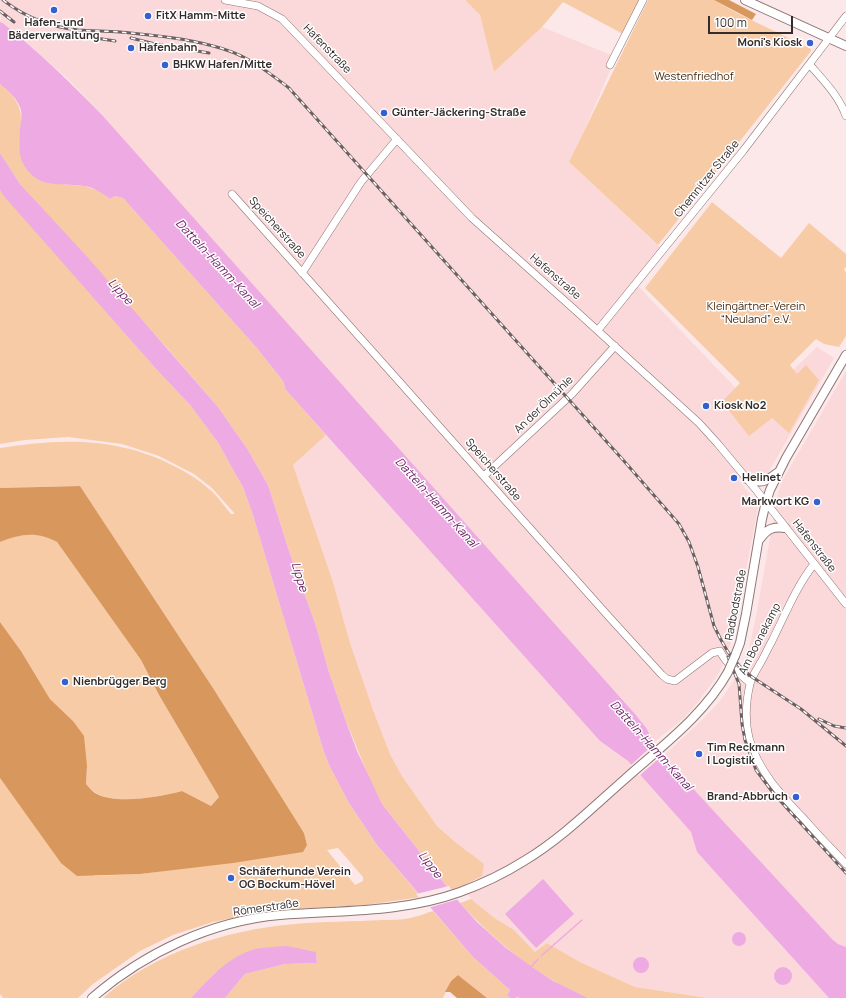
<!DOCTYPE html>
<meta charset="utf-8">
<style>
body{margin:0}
#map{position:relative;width:846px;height:998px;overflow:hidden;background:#fce8e8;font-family:Manrope,sans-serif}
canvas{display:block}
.scale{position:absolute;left:708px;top:16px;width:85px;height:18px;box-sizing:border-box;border:2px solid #342b2b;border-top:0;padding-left:5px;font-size:12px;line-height:14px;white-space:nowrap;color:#342b2b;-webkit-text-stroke:3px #fff;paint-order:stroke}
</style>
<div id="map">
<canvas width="846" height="998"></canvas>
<div class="scale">100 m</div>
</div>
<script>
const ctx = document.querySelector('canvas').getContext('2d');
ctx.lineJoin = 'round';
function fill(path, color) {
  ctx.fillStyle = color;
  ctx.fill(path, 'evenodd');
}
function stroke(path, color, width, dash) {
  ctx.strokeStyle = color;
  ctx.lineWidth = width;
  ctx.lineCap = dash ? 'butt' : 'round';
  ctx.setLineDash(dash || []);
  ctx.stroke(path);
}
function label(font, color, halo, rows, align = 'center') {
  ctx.font = font + ' Manrope,sans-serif';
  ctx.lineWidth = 3;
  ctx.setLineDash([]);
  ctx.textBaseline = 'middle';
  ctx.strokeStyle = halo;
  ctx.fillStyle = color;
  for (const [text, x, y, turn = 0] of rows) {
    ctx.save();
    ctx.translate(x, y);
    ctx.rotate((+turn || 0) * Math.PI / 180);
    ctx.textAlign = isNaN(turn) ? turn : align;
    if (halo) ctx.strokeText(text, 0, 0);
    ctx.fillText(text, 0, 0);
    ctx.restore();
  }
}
fill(new Path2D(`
 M0,0H465L480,15L494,72L542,27L616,57L570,163L665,252L638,286L754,407L817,347L834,358L768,473L760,477L756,476L750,472L739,480L757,504L758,508L733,636L723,665L715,679L698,702L684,718L653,743L647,729L622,699L314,355L103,116L71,82L32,47L4,23H1Z
 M846,371V947L838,944L833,940L663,756L703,719L720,701L732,683L743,663L749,649L756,616L778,493L782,481Z
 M326,435L600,741L628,761L643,778L691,832L697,852L829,998H708L635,987L580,962L547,943L535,952L514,930L493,917L471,899L463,886L482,876L469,852L454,841L437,826L402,776L390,754L373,710L357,667L350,643L333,582L293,465Z`), '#fbd9da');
fill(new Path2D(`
 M465,0H642L625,35L563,2L542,27L494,72L480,15Z
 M648,0H714L737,13L811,49V51L658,245L569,162Z
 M0,84C27,107 21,115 19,148L47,183L84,186L100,191L110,199L115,196L123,198L256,347L283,381L286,390L326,435L293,465L333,582L350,643L373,710L390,754L402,776L437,826L454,841L484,864L482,876L463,886L450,890L382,804L370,780L344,716L328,669L316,626L289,551L268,485L248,450L218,407L168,349L20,184L0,153Z
 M0,190L157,370L191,406L219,444L232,468L243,487L253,515L323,749L329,765L349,803L377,845L421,897L366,905L281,910L257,913L213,922L173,935L140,951L93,984L78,998H3L0,994V778L25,812L94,876L140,874L170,870L307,845L304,833L213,688L80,486L0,488V448C61,438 120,437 176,467C188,473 199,480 209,489C218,496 224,506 231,514H235L212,488L194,474L159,456L122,444L68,437L25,440L0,444ZM338,848L363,877V881L355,885L327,850Z
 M712,202L781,258L809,223L846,254V267L844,269L846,273V336L839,347L824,344L816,339L790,365L797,374L806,365L819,380L789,433L772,418L749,436L722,402L740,383L645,288Z
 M31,534L49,537L57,542L141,660L159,695L219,797L211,806L182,791C160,797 115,805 96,793C92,791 89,787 86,784L87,766L73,721L50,699L21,651L0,622V542L11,537Z
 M471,899L493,917L514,930L535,952L547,943L580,962L635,987L708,998H588C539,978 496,942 460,903Z
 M433,911L472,956L510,990L507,995L510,998H487L458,975L451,981L443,998H225L245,974L285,964L317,963L316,952L215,973L191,998H103C155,952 226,930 295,924C324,921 353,922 383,920C391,920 401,920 410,918C418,916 425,914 433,911Z`), '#f7cba5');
fill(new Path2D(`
 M714,0H729L756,14L752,20Z
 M80,486L213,688L304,833L307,845L303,852L233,863L140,874L77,876L61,863L0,778V622L21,651L50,699L73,721L84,736L87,766L86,784C89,787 92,791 95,793C115,805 160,797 182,791L211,806L219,797L159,695L141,660L57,542C37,531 20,534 0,542V488Z
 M458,975L487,998H457L450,992H445L451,981Z`), '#d8985d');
fill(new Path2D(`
 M0,20L1,23H3C39,52 71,83 103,116L635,714L647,729L658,754L663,756L833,940L838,944L846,947V998H829L697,852L691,832L643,778L628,761L600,741L286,390L283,381L256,347L123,198L115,196L110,199C102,193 94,187 83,186C66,183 44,188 31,174C17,160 19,147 20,128C21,122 22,116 21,110C18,99 8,91 0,84Z
 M0,153L20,184L90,260L218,407L248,450L268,485L289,551L316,626L328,669L344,716L357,751L382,804L460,903L477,922L506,948L535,969L553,981L588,998H520L517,997L516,998H510L507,995L510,990L472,956L377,845L349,803L329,765L323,749L253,515L243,487L232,468L219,444L191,406L157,370L3,195L0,190Z
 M543,879L574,914L536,948L505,914Z
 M732 939a7 7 0 1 1 14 0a7 7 0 1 1-14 0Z
 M287,946L316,952L317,963L285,964L245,974L225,998H191C209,979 228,956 256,949C265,947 277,947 287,946Z
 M633 965a8 8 0 1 1 16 0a8 8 0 1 1-16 0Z
 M774 976a9 9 0 1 1 18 0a9 9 0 1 1-18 0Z`), '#eeaae3');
fill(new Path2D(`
 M655,743L659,752L664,754L639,776L630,766Z
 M449,886L459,899L428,908L416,894Z`), '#fce8e8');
stroke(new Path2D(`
 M541,956L582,920
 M531,967L538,959`), '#eeaae3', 1.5);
const minor = new Path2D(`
 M225,0L258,6L282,19L472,218L575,310L699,423L718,444L757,491L846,604
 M610,65L643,0
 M810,65C824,81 839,96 846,116
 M232,194L610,618L662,675L667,679L675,681L712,653L720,651C726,664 740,674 750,683
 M302,273L361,182L397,139
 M598,330L743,151L846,16
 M484,476L572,394L615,346
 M814,564C796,587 785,615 772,641C768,648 765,655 761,662C757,669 752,676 750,684C746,701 745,721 749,738C758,771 782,796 805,820C818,835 832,849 846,864`);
const major = new Path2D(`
 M745,0L846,46
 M747,479C762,484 765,482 777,473
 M760,539C767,529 773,526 785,528
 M735,656L740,643L746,614L762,519L766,502L770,490L786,458L846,355
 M92,998C144,953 211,921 280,915C341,910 402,913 460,892C482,884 505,873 524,861C561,839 593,807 625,779C662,746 704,715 728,672`);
stroke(minor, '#8c7676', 8);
stroke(major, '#8c7676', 10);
stroke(minor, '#fff', 7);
stroke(major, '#fff', 8);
const rail = new Path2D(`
 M3,0C25,17 50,27 78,30C92,31 106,31 120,32C150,35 184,38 213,46C246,54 264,69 289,88L624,461L679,524L689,542L698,567L714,626L721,640L728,652L742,669L752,677L801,709L846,746
 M0,11L14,22
 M76,35L115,41
 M131,38L155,44L209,53
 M728,657L739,684L742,724L745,740L756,770L774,794L846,873
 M819,719L834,726L846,728`);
stroke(rail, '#6c6060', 3);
stroke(rail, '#fff', 1.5, [4.5]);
const majorBridge = new Path2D(`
 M728,672L735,656`);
stroke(majorBridge, '#8c7676', 10, []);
stroke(majorBridge, '#fff', 8);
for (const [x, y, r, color] of [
 [54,10,4,"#3460d0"],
 [148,16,4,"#3460d0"],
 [810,43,4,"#3460d0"],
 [131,48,4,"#3460d0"],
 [165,65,4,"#3460d0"],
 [384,113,4,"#3460d0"],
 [706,406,4,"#3460d0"],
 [734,478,4,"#3460d0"],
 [817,502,4,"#3460d0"],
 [65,682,4,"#3460d0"],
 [699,754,4,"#3460d0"],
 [796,797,4,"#3460d0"],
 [231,878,4,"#3460d0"]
]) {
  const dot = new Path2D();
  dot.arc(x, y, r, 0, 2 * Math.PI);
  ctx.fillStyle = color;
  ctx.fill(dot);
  stroke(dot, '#fff', 1.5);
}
label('bold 11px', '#342b2b', '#fff', [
 ["FitX Hamm-Mitte",156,16],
 ["Hafen- und",54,23,"center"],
 ["Bäderverwaltung",54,36,"center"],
 ["Moni's Kiosk",802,43,"right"],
 ["Hafenbahn",139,48],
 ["BHKW Hafen/Mitte",173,65],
 ["Günter-Jäckering-Straße",392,113],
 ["Kiosk No2",714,406],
 ["Helinet",742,478],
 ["Markwort KG",809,502,"right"],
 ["Nienbrügger Berg",73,682],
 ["Tim Reckmann",707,748],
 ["| Logistik",707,761],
 ["Brand-Abbruch",788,797,"right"],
 ["Schäferhunde Verein",239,872],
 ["OG Bockum-Hövel",239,885]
], 'left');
label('11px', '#342b2b', '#fff', [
 ["Hafenstraße",327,49,46],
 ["Chemnitzer Straße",707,179,-51],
 ["Speicherstraße",277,228,48],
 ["Hafenstraße",555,277,41],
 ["An der Ölmühle",544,405,-44],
 ["Speicherstraße",493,470,49],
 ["Hafenstraße",814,546,52],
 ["Radbodstraße",736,605,-79],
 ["Am Boonekamp",760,639,-63],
 ["Römerstraße",266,908,-8]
]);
label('11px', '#452a11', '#fff', [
 ["Westenfriedhof",694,77],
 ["Kleingärtner-Verein",756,307],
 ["“Neuland” e.V.",756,320]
]);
label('italic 12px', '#6d2065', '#fff', [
 ["Datteln-Hamm-Kanal",217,264,47],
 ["Lippe",120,292,48],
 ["Datteln-Hamm-Kanal",436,503,48],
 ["Lippe",299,577,73],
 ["Datteln-Hamm-Kanal",651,746,48],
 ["Lippe",430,865,52]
]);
</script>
